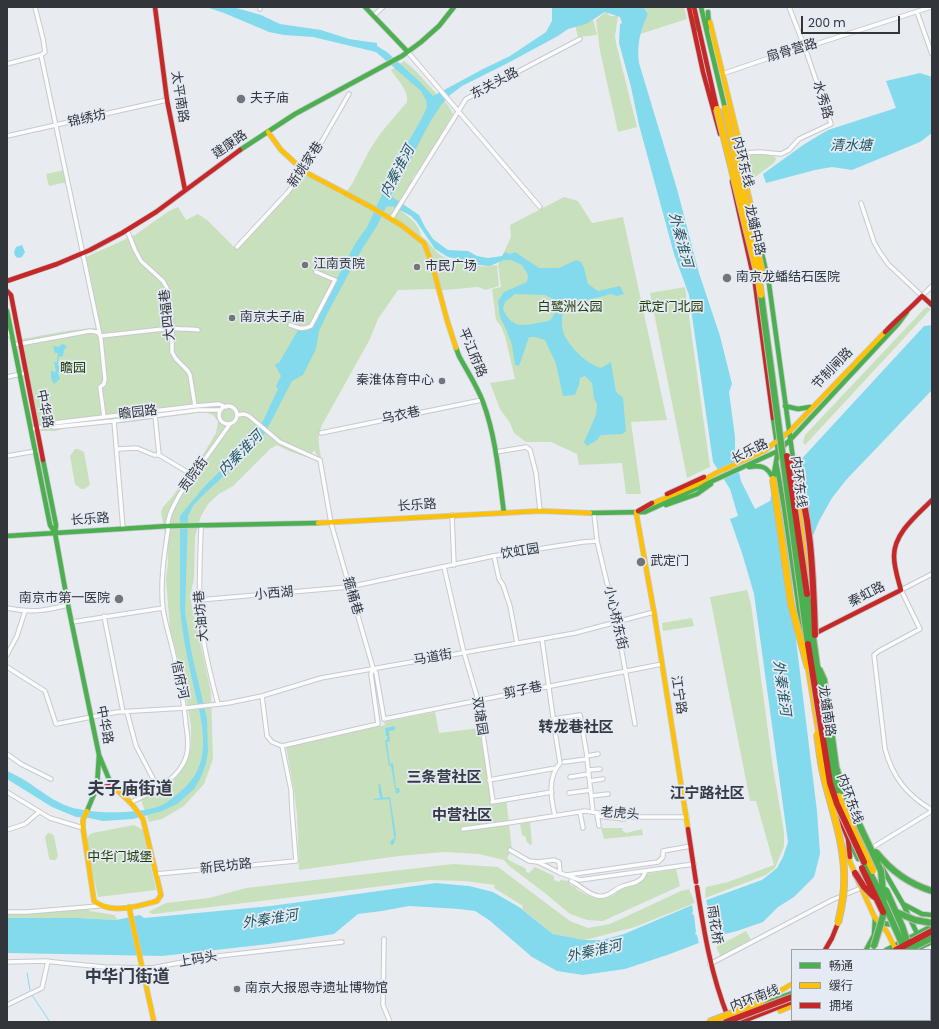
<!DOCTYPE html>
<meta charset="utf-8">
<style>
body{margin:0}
#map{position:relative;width:939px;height:1029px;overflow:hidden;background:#e8ecf1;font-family:Poppins,"Noto Sans SC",sans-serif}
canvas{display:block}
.frame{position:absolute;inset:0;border:8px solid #323539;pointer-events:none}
.legend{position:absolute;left:791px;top:949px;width:140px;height:72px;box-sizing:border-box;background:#e4ebf5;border:1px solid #9da2aa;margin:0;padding:5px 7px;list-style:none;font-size:12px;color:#323539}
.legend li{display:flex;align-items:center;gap:8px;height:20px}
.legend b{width:20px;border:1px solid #9da2aa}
.scale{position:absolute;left:801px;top:16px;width:99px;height:18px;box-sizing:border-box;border:2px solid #323539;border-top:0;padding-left:5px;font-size:12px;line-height:14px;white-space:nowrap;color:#323539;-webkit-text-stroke:3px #e4ebf5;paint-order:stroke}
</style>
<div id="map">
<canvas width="939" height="1029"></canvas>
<div class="frame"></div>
<ul class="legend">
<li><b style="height:5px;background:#4caf50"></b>畅通</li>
<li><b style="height:5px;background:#ffc107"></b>缓行</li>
<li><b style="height:5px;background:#c62828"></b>拥堵</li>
</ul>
<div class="scale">200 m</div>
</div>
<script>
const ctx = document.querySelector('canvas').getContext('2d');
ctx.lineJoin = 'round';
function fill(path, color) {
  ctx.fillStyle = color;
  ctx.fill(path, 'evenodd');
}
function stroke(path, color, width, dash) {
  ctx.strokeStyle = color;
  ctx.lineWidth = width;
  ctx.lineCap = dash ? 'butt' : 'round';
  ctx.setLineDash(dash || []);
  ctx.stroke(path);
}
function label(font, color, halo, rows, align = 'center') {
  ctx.font = font + ' Poppins,"Noto Sans SC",sans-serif';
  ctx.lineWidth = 3.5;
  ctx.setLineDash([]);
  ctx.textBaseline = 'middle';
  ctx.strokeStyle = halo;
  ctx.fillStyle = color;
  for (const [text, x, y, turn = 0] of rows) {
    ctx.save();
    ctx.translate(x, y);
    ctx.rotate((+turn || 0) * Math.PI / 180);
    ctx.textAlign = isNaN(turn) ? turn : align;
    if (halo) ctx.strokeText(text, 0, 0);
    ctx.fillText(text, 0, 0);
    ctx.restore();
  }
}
fill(new Path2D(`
 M574,7H590L597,35L578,37L576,29Z
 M643,7H684L687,19L640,34L648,14Z
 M606,12L610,16H618L615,36L616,43L637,127L618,132L600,51L596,20Z
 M404,61C415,69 424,80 433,90C441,99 448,102 453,114L424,163L413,177L409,194L401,211C411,219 419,224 421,236C429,241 432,248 439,254C448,261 466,263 478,266C484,267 491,266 497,265L499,286L486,290L478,287L445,290L432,289L398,290L378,319L369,341L323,423C316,438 319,445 322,461L317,455L314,450L309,458L289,451L277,445L270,449L233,486L219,494L208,504L201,516L195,536L194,579L190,597L211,692L213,759L204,784L184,806L162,819L149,822L141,800L172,783L186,763L191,747V725L180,667L170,629L166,579L168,563L167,544L161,512L163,507L172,497L201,458L216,433L218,421L213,415L204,412L123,423L75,426L55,431H41L35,422L22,339C48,335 74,328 100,328L93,301V289L86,257L135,235L169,211L178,207L186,220L198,214L207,220L234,247L240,244L300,176L305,175L343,196L352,184L369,151L380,134L407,102C409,90 397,80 391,70Z
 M765,154L775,157L776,159L774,163L751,180L744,155Z
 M64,170L67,182L49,186L46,174Z
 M564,197L578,201L592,223L623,217L667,420L631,422L641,494H626L622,463L579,465L577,454L551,442H526L514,433L510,423L500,409L490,383L515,379L505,336L501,326L496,320L492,289L501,287L498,265L511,237L510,225Z
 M685,287L710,467L687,478L650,293Z
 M927,307L931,309L805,445L803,442L805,435L924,309Z
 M75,449H78L84,452L90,485L84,489H81L75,484L70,456Z
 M747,590L751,604L773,768L784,832V846L775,868L766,875L705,898L706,887L728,882L774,865L756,801H750L710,597Z
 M692,618L694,626L663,631L662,623Z
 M435,712L439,733L479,728L488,780H490L494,800L506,798L512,850L507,858C512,863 520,865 526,869V872L529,873L535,867L554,876V880L559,882L560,880L570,881L569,884L577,888L576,889C587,895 599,903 612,896C616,894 618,890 622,889C633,884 638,883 646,874L676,869L680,886L603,921L587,920L570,914L546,894L508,865L504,860L479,854L444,852L399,856L299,870L297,814L294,790L286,747L385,725L384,722Z
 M530,822L532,844L530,845L526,841V837L522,835L520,824Z
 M134,825L143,830L156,890L98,897L86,842L89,835L93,833Z
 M601,828H623L622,830L626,833L642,829L643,835L604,839Z
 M48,833L52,834L54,836L58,856L56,860H50L49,858L45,837Z
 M453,864L498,867L570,921L588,928L610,924L681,891L689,889L695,903L635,927L585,940L553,934L522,909L523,906L494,888L495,885L465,881L430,880L319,894L153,914L148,912L166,903L209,898L246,888Z
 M87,908L90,911L114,915L118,920L79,918H7V911Z
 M746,931L751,940L720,956L716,947Z`), '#c9e0bc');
fill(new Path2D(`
 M206,7H233L261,15L280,24L321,30L349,39L377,43V46L387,52L420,82L433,96L483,69L510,56L546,32L552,21V7H643L648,14C640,33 637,42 639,63L677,189L699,273L720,336L732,384L729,392L735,437V456L741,481L755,509L770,501L772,491L924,326L932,325V390L846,480L832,498L819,521L790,591L817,811L820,854L814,877L794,897L778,907L763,922L737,931L717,936L670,954L625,969L583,975L557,971L532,957L489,920L475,911L459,909L409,906L382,911L358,914L334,934L269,944L162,956L7,953V918H78L116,920L140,915L144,918L271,906L436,883L469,886L493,892L519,907L553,934L585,940H602L624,934L690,906L762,880L777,868L783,857L788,842L754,594L742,553L730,519L738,516L730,489L713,462L689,295L674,254L639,125L631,87L619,43L620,24L622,23L620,17L605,12L586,24L568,29L558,36L506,64L462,86L450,95L441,105L429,124L391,196L419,215L425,227L433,239L448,250L468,251L477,256L488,258L502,256L505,252L510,254L515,252L539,268H559L576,260L581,262L584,268L588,284L598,291L620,286L624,294L617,296L611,294L588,300L564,299C563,310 560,324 564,334C570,348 587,364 601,368L611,362L616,392L623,398L626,431L622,434L601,435L597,440L587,446L584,442L596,415L597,404L594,398L592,383L585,376L580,378L579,385L575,395L563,396L556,364L545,340L535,337H529L519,366L515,365L512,345L506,329L500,317L498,301L504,292L527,282L528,275L522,265L511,260H504L490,266L479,265L469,261L448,257L435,249L416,221L411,216L392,206L386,207L377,226L362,249L328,312L319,331L316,349L303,375L292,381L265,433L245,456L201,497L193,506L188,516L185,612L192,655L207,719L208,751L206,764L200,779L194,789L177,804L162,811L133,819L103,821L89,818L76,817L52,807L7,779V771C13,774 20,777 26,781C40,790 54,802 70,807C93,814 134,814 157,807C164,805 170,800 175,796C193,782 202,769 203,745C204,726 198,706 194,688C188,661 182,634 180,607V516L203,488L251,440L263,421L278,389L276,386L281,376L275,365L277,363H279L298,330L307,329L317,317L355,244L367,227L380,199L394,167L423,116L427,107L426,100L421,91L376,52L313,37L284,35L269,32L224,13ZM515,294L545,295L554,300L556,312C554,314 552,318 550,320C547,322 541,322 537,323C521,327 510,326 503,309L505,302Z
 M920,73L932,77V133L920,142L852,170L832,167L815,170L766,183L763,174L803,145L828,130L896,108L886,81Z
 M22,245L25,252L22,257L18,258L15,256L14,252L16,247Z
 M62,344L67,346L64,350L63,356L59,357L58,365L61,368L58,373L60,379L54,384L51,378V371H53L54,373L56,371L54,362H57L58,353H55L53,346L59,347Z
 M395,726V730L389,731L390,741L387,742L390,764L393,763L396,788H399L400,792L396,794L391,766H389L385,740H387V737L388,736H386L385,728Z
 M380,784L383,798L390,797L396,835L394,844L392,845H391L390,842L394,838V836L389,799L374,800V799L380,798L378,785Z`), '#83daec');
fill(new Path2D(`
 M706,899L707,905L709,906L708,909L711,926L713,927L711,930L713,939L699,944L697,935L695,934L696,932L694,915L692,914L693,911L692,904Z`), '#e8ecf1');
stroke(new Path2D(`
 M27,973L30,990
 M32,995L50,1022`), '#83daec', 1);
const street = new Path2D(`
 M260,9V7
 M917,12L932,54
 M373,16L383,7
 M407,51L540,207
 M41,55L101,340L105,379L104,384L100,387L104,417
 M7,64L41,55L45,52L43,39L35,7
 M722,74L772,57L807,47L931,7
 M7,136L167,100
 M742,153L760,152L781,154L789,150L799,139L831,124L805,48L789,7
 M861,203L874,242L879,251L888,264L922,296L932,286
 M391,219L466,99L580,39
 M127,230L135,250L141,261L163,281L167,288L172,328V352L176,359L188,371L190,375L195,406
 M237,247L288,192L303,173V170L322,141L349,94
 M290,325C298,328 303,330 311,326L335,280L316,272
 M7,332L12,337
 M14,345L90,331L97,332L101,336L172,328C181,330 189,328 198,330
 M7,377L26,373
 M219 415a9 9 0 1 1 18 0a9 9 0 1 1-18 0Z
 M155,415L159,455
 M237,415L244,414L249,416L280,442L320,460L331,523L373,668L376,673L384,719L662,664
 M114,421L123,529
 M51,426L54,427L113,421L198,410H221
 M31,429L51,426L54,423L195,406L219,404L226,407
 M321,433L482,400
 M117,449L137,448L154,455H159L194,476
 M496,452L526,447L530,450L536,473L540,511
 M7,456L36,451
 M594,513L597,541L617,625L635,724
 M452,515L454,565
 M202,526L201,529C200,560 198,592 201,624C204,651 211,677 218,704
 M494,556L499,579L503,585L510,606L517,643
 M444,567L464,653L478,700L493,802
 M932,574L901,590L920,629L879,651L874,655L885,749C893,778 907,795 932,810
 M199,600L349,587L493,556L583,542L597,541
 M7,608C33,613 43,611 68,605
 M104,616L123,712
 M72,622L163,608
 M542,639L556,738L560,763C547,778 551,799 555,816
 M7,655L17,636L25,611
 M7,667L45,691L56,724L117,712L185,708L228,703L262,696L321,678L575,633L654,612
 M262,696L267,736L272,742L282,746L378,724L371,674L373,668
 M127,712L136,746L158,788
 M553,719L580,715L587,756
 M7,754L21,764L51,779
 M587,757V756L598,754
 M564,762L587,759L593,812
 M589,770L600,769
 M570,777L589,774
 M489,780L556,768
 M590,781L603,779
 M7,792L50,818L83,828
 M569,793L591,790
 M591,796L608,794
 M492,802L552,792
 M130,803C149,793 172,784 183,764C190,752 188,738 186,725C184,699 178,673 172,647C169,635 165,622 163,609C160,583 164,556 168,530C166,518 174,505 180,494L230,424
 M580,812L583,828
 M597,814L599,826
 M597,816L624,819
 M463,829L508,823L585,811L624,817H687
 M7,830L25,824L39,812
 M870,849L932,811
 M510,850L529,861L538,862L560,873L580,880L694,864
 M538,862L554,860L559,862L560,873
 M156,874L296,861L292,811L291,790L282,746
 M567,875L658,862L663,857V851L691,846
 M571,881C580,885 587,894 598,896C608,898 614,889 623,886C628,884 634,884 638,881C642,879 644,876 645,872
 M7,912H27L99,906
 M384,939L383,1005L390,1022
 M7,962L45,961L63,963L104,967L152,968L209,957L342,942
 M710,964L832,900L861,888
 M7,1005L42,988L48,961`);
const fast = new Path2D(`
 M365,7L407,51
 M701,7L725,108
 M708,12L709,27
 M691,16L697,29
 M240,150L295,114L402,56L421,42L439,26L454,7
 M760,245L769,284L794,466
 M7,311L50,525L55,533
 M456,348L459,356C467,371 477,386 483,402C496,437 499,476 504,513
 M785,406L798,409L810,407
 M773,418L778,451L776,462L784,507L804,643
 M43,460L56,525L55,533L68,605L99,755L111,784L117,790
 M749,467C761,465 767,466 773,478
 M773,479L776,462
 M666,505L697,494L711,484
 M590,513L645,512L778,451L790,440L898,324L907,312
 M7,536L168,526L318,523
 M87,811L97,787L99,755
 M848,839L858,859
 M881,866L903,904L923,946L916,950
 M903,904L922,914L932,915
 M880,921C888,926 895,926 901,918
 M923,946L932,942
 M866,950L874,935L875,918
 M886,950L932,926
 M758,1006L792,993`);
const slow = new Path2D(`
 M710,22L742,153L745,179L760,245
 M268,132L281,150L305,172L371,207L401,225L424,243L432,264L447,320L456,348
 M795,474L810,601
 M651,504L696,485L714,474L764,451L789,432L885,332
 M636,512L654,612L688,829
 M318,523L540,511L590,513
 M807,664L819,738
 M841,792L855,823
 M87,811L83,820V828L94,901C111,915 138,906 157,901L161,895L143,819L131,803L117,790
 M841,842L855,873
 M858,881L875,918L887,932L896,950
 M129,907L154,1022
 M930,991L932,995
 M761,1002L792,984
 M780,1011L792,1006`);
const jam = new Path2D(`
 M155,7L167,100L185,190
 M689,7L703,72L720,134
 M694,7L717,109
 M732,181L755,284L773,418
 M7,281L57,264L90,250L122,233L156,212L240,150
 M7,291L11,295L43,460
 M885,332C897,319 910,309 922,296L932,305
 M667,494L704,477
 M638,511L652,503
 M814,634L901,590C898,579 894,568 894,556C894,533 917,515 932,500
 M96,789L113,785
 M832,798L848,839L850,857
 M854,820L864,844
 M688,829L696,882
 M697,887C704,932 711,975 728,1017
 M825,950L832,938L838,923
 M924,1020L926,1022
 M741,1022L792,1002`);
stroke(street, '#c6c9ce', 5.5);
stroke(fast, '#c6c9ce', 6);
stroke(slow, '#c6c9ce', 6);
stroke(jam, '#c6c9ce', 6);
stroke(street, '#fcfcfd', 3.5);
stroke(fast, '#4caf50', 4.5);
stroke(slow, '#ffc107', 4.5);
stroke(jam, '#c62828', 4.5);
stroke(new Path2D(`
 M930,967L932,966
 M786,1022L792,1020`), '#d2d3d5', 1);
const fastBridge = new Path2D(`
 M761,295L808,644
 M807,594L832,775L839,796
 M819,669L824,680L836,767L843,790L881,871L884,904L883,916L874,946
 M876,852C891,871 909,884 932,891
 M864,862L876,885L905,950
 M886,890L902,926L910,950
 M896,912L915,920L932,923
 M908,950L932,938`);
const slowBridge = new Path2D(`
 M725,108L762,273
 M717,109L759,280L761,295
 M773,479L791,604L808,668
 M817,734C819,747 820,760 823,773C831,809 846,846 844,884C844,897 841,910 838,923
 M839,796L844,810L873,871
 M930,981L932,971
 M709,1022L761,1002`);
const jamBridge = new Path2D(`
 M787,456L807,594
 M793,462C812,517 813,578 815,635
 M808,644L830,783L837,804L864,862
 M862,868L883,912
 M855,873L864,887L874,897
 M896,950L932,931
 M930,1004L932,1017
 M726,1022L792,997`);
stroke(fastBridge, '#c0b9b6', 8, []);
stroke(slowBridge, '#c0b9b6', 8, []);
stroke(jamBridge, '#c0b9b6', 8, []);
stroke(fastBridge, '#4caf50', 6);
stroke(slowBridge, '#ffc107', 6);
stroke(jamBridge, '#c62828', 6);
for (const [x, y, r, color] of [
 [241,99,5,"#727579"],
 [305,265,4,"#727579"],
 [417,267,4,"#727579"],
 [727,278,5,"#727579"],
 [232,318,4,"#727579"],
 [442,381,4,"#727579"],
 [641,562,5,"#727579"],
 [119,599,5,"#727579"],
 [237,989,4,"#727579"]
]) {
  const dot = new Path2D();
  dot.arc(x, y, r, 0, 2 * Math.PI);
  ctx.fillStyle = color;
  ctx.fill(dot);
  stroke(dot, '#e4ebf5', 1.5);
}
label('13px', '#323539', '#e4ebf5', [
 ["扇骨营路",792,51,-16],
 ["东关头路",495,84,-28],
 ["太平南路",179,97,81],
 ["水秀路",822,100,73],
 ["锦绣坊",87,119,-13],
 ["建康路",230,145,-35],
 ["内环东线",742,162,76],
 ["新姚家巷",306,165,-56],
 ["龙蟠中路",754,230,77],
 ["大四福巷",168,315,-96],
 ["平江府路",472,353,67],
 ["节制闸路",833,369,-46],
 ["中华路",44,409,79],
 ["瞻园路",138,413,-7],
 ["乌衣巷",401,416,-12],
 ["长乐路",750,452,-26],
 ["贡院街",194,475,-54],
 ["内环东线",798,482,83],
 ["长乐路",417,506,-4],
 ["长乐路",90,520,-4],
 ["饮虹园",520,552,-9],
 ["小西湖",274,594,-5],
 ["秦虹路",867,595,-27],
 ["箍桶巷",352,596,74],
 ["大油坊巷",202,616,-95],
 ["小心桥东街",615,618,77],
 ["马道街",433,658,-10],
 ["信府河",179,680,78],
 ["剪子巷",523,691,-12],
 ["江宁路",678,695,81],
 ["龙蟠南路",826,711,81],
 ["双塘园",479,716,81],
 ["中华路",104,725,79],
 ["内环东线",849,799,70],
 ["老虎头",620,814,4],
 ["新民坊路",226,867,-6],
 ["雨花桥",714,925,81],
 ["上码头",198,960,-10],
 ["内环南线",755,999,-21]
]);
label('13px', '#323539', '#e4ebf5', [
 ["夫子庙",250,99],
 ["江南贡院",313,265],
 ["市民广场",425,267],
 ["南京龙蟠结石医院",736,278],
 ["南京夫子庙",240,318],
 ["秦淮体育中心",434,381,"right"],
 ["武定门",650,562],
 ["南京市第一医院",110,599,"right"],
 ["南京大报恩寺遗址博物馆",245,989]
], 'left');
label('13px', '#223c03', '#e4ebf5', [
 ["白鹭洲公园",570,308],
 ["武定门北园",671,308],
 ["瞻园",73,369],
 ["中华门城堡",120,858]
]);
label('italic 14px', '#245862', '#e4ebf5', [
 ["清水塘",851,146],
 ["内秦淮河",398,172,-62],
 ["外秦淮河",680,240,75],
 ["内秦淮河",241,454,-45],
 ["外秦淮河",781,688,82],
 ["外秦淮河",270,920,-9],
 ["外秦淮河",594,952,-13]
]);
label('bold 15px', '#363b42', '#e4ebf5', [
 ["转龙巷社区",576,728],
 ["三条营社区",444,778],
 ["江宁路社区",707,794],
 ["中营社区",462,816]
]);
label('bold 17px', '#363b42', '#e4ebf5', [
 ["夫子庙街道",130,790],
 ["中华门街道",127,978]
]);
</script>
